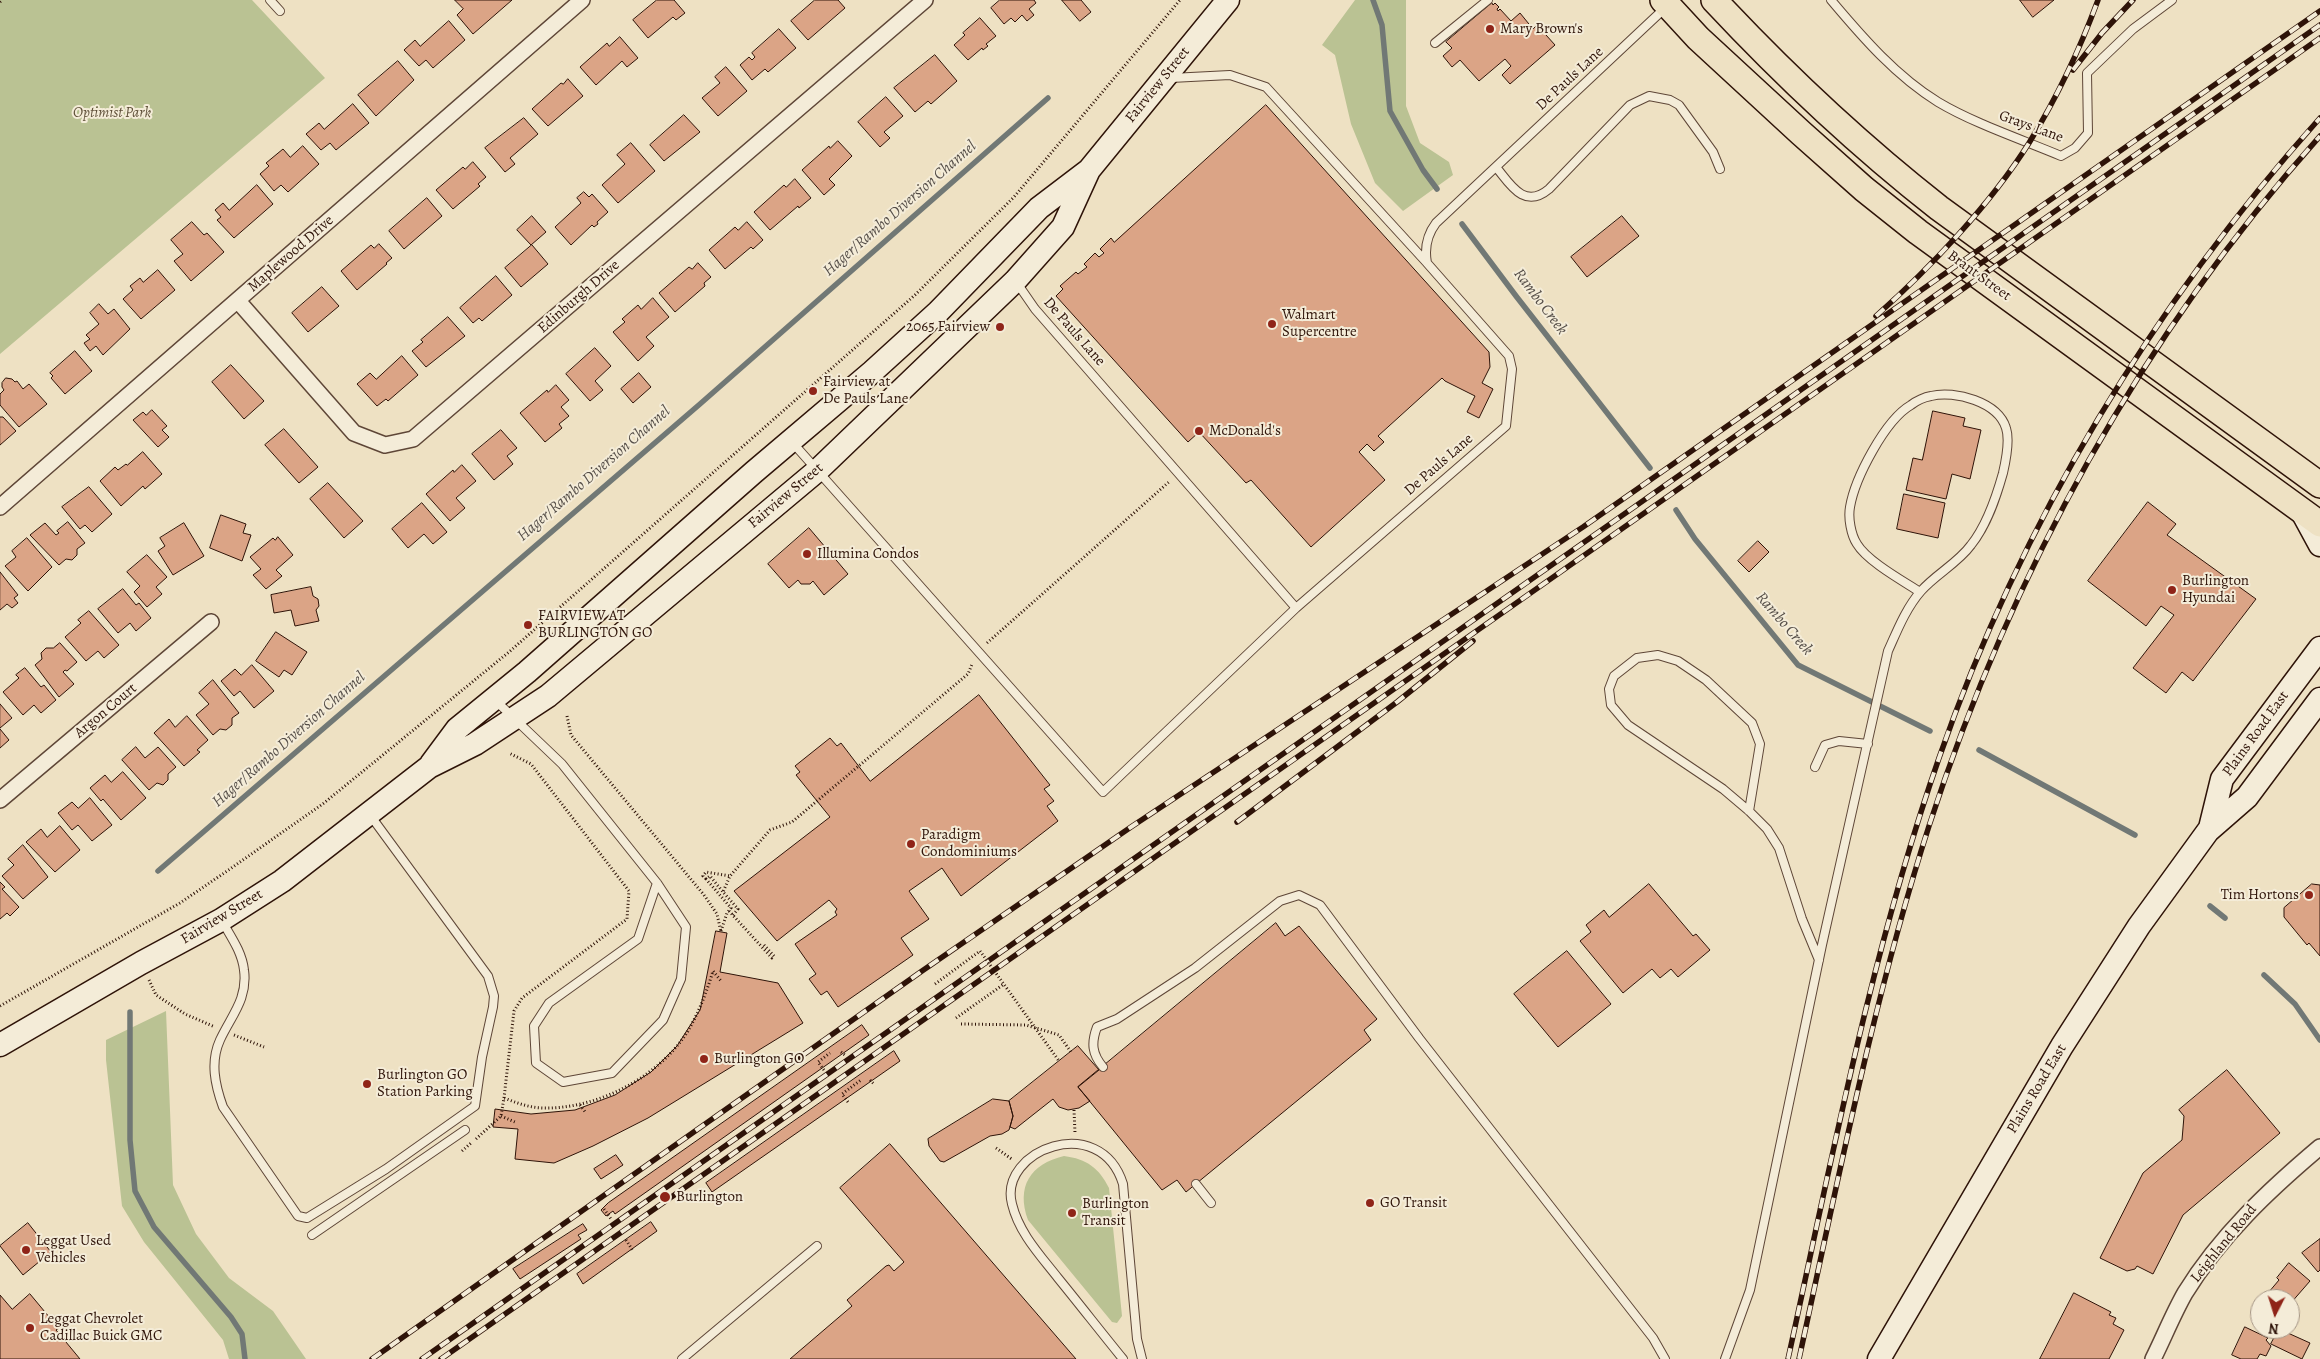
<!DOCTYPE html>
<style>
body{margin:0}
#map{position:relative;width:2320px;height:1359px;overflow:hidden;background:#eee1c3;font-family:Alegreya,serif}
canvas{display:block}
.north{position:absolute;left:2250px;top:1289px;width:50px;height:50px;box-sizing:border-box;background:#f4ecd8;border:1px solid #a59585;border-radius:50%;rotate:185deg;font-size:14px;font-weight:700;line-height:20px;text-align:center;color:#2e1308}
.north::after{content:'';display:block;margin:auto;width:18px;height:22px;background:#8f2418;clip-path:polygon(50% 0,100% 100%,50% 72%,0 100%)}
</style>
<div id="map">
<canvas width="2320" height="1359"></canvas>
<div class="north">N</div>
</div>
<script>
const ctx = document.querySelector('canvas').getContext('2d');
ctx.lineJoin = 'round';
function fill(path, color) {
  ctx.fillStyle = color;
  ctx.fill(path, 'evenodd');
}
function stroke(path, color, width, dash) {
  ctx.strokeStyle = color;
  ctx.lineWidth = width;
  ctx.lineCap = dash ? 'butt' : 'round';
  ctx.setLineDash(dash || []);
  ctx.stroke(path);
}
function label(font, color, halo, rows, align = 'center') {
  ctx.font = font + ' Alegreya,serif';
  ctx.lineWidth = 4;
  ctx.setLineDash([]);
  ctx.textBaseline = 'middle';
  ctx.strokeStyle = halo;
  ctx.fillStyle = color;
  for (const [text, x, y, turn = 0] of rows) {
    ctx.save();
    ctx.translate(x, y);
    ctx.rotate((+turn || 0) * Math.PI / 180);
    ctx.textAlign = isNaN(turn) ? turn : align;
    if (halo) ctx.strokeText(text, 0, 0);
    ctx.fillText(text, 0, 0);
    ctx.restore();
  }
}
fill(new Path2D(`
 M0,0H252L325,78L0,354Z
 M1355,0H1406V106L1420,143L1449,162L1453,175L1403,211L1375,183L1351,124L1335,55L1322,45Z
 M166,1011L173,1185L196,1234L229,1278L273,1311L306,1359H229L223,1340L144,1242L122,1206L106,1060V1040Z
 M1064,1156C1087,1159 1099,1168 1109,1188L1122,1316L1117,1323L1112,1322L1028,1220C1016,1187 1030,1164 1064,1156Z`), '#bac293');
stroke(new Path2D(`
 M1373,0L1382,25L1390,111L1423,170L1437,189
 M1462,224L1516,296L1650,468
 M1676,510L1695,539L1798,665L1930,731
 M1979,750L2135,835
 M158,871L700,404L1048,98
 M2210,906L2225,918
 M2264,975L2295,1004L2320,1040
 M130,1012V1140L135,1191L154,1227L231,1317L242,1334L245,1359`), '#717875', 5.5);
const building = new Path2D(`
 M455,0H512L473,34L457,15L463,9Z
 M657,0H674L685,13L676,20L673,17L648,38L633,20Z
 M815,0H838L845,8L808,40L791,21Z
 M1000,0H1034L1036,3L1029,9L1034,15L1027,21L1022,15L1015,22L1011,18L1004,24L991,8Z
 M1062,0H1081L1091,12L1080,21Z
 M2020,0H2054L2033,17Z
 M1492,3L1493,5L1495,3L1499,7L1497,9L1498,11L1500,9L1511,21L1520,13L1533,29L1537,25L1555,45L1510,84L1502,75L1511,66L1505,59L1479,81L1460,60L1452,67L1443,56L1452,48L1446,42Z
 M980,18L996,36L986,44L988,46L983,50L982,48L968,60L954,45L965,35L963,33Z
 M449,21L465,40L433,68L426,60L419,66L404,50L415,40L420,46Z
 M779,29L796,48L768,72L765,69L752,80L740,65L749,57L752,60L755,57L752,53Z
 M620,37L638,58L627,67L622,61L596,85L580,67L607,43L609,46Z
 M935,55L957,81L931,104L928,101L915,112L894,88Z
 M398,61L414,80L376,116L358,95Z
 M726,67L747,91L718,116L702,98L720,83L715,77Z
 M568,79L583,96L548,126L532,109L561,83L563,84Z
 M886,97L903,116L884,132L890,138L880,147L858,122Z
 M353,104L369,123L336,150L330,143L321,150L306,134L319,123L324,129Z
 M1266,105L1489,352L1490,367L1482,383L1493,389L1479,418L1467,412L1475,396L1445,381L1442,378L1378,436L1384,442L1374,451L1367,444L1359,452L1385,480L1311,547L1251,480L1246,483L1199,432L1188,442L1056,296L1063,289L1060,286L1076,272L1078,274L1087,267L1084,264L1095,253L1099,257L1104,253L1100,249L1111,238L1114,242Z
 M684,115L700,132L664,161L650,145Z
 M524,118L538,134L510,158L515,164L505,172L485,148Z
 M838,141L852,156L829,179L835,185L824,195L802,170L829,146L830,148Z
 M631,143L655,171L618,203L602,185L625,164L617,155Z
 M303,146L319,164L288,192L281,185L274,191L260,174L269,166L266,163L283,149L290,157Z
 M473,162L486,177L478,184L480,186L453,209L436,190L463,167L465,169Z
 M795,179L811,198L799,208L798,206L770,230L754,212L784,185L786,187Z
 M257,185L273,204L234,238L217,220L221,217L215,210L223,203L229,210Z
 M584,192L589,197L592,194L608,212L597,222L598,224L594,227L592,225L571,245L555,227L581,203L577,198Z
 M427,198L442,216L404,249L389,231Z
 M532,216L546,232L531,245L517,230Z
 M1622,216L1639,236L1587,277L1571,257Z
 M192,222L204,235L207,233L224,252L191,281L174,261L183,254L171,240Z
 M747,222L763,240L753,249L751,247L725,269L709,250L735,227L738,230Z
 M379,244L392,258L386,263L387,264L357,290L341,271L371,245L374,248Z
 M532,245L548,264L521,287L505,268Z
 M698,263L711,277L704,283L705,286L675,312L659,293L689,267L692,269Z
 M158,270L175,290L141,319L123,299L133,290L130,286L140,278L143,282Z
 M496,276L512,295L482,321L479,318L473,323L460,308Z
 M322,287L339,306L308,332L292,313Z
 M653,298L669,317L646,337L654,346L638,361L613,332L625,322L622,319L638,305L641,309Z
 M99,304L108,314L114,309L130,329L103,355L96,346L90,351L84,343L90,339L86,335L99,324L90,313Z
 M448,317L465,336L426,367L412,351L423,342L421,340Z
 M595,348L611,366L595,381L603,390L590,401L566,374Z
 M75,351L92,371L65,394L51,378L53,376L50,373Z
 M402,356L418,375L388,401L386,399L377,406L357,384L370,373L376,379Z
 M231,365L264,401L244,419L212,382Z
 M639,373L651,387L633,403L621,389Z
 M6,378L12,379L15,382L17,381L23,389L29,384L47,404L19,427L0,405V394L4,390L2,387V383Z
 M556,385L569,400L561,407L569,416L559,424L562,428L545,442L520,413L547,390L548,392Z
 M152,410L167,426L162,430L169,437L158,447L133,420L143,412L146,415Z
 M1933,411L1965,418L1963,426L1981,430L1970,479L1952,474L1946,499L1906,490L1913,458L1922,460Z
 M0,417H3L16,431L0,445Z
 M284,429L318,467L299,483L265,445Z
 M501,430L517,448L507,456L513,464L494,480L472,454Z
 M143,452L162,474L145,489L143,486L121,506L100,481L115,467L118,470L126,464L127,465Z
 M462,465L476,481L456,498L465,508L450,521L426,494L453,470L454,472Z
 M328,483L363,521L344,538L310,499Z
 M89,487L112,514L92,532L85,525L80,529L62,507Z
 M1904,494L1945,503L1938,538L1897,529Z
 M2148,502L2176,524L2167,535L2256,599L2193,681L2182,672L2166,693L2133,668L2174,615L2161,606L2146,626L2088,581Z
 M422,503L447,532L433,544L424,534L408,548L392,529Z
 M221,515L246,524L243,533L251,535L242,561L210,548Z
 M68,522L85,543L77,549V555L72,560L66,559L59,565L30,535L45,523L56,535L59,533L57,531Z
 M184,523L204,556L173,575L158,551L165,546L160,538Z
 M809,528L848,574L824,595L813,581L810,584H801L798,580L789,588L768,564Z
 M278,537L293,555L276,570L282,576L266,589L253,575L261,569L250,557L273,538L275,540Z
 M27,538L52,567L28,591L5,566L16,557L12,551Z
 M1758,541L1769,552L1749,572L1738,561Z
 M147,555L167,577L156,587L162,594L147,607L134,592L140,586L127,572Z
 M0,572L18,595L14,598L18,603L12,608L7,604L0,610Z
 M311,587L313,596L318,599L319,606L316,610L319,621L295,626L291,610L274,613L271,595Z
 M123,589L136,605L139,603L151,618L136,631L130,623L118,633L98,609Z
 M89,611L119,645L104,658L98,651L86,661L65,637L81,623L78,620Z
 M276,632L307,652L292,675L284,670L279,677L256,661Z
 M60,643L77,662L67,671L65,670L63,672L74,684L59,697L35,665L42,659L41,653L46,648H53Z
 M252,665L274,691L254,708L240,691L234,696L221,681L235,669L241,675Z
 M25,668L41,687L44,685L56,700L41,713L34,705L23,715L3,692L19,678L16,675Z
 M213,680L239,713L232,718V725L226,730L220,729L213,735L196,715L209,704L199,693Z
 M979,695L1050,785L1044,789L1054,801L1047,806L1058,821L961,896L942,868L909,891L929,919L901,938L913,955L838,1007L827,991L821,995L809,979L816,974L795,944L837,915L835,912L837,909L829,900L777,941L734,891L830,817L796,775L800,772L795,766L830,738L837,746L841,743L870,781Z
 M0,704L12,718L0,728Z
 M187,716L208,740L197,750L200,752L184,766L154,733L169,719L175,727Z
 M0,729L9,740L0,748Z
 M136,747L145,758L158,747L176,767L168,774V780L163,785L157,783L149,790L122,760Z
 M123,772L146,798L121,820L103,799L101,801L90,788L105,775L111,782Z
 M90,798L112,825L92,841L78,825L72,830L58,813L72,802L78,808Z
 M60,826L80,850L55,872L26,842L41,829L47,837Z
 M23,845L48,877L23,899L2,876L14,865L8,859Z
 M0,882L5,887L2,889L19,907L10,916L7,913L0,919Z
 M1649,884L1693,936L1696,934L1710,950L1678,977L1671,969L1660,978L1652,969L1623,993L1580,941L1591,932L1586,925L1604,910L1609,917Z
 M2312,884L2320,885V956L2309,943L2307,945L2284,917V908Z
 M1276,923L1285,936L1299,926L1377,1019L1364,1030L1371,1040L1186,1192L1177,1180L1162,1190L1078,1087Z
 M716,931L727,933L720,972L778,983L803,1023L648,1118L593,1146L554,1163L515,1159L518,1129L493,1127L495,1109L531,1114L575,1110L615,1095L651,1072L677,1046L700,1010Z
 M1567,951L1611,1004L1558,1047L1514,994Z
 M862,1025L869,1035L615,1214L613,1211L606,1216L601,1210L608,1203Z
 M1078,1046L1099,1070L1078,1087L1090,1101L1079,1108L1068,1110L1059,1107L1053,1099L1015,1129L1010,1127L1013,1116L1009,1101Z
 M894,1051L900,1061L712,1192L706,1183Z
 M2227,1070L2280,1133L2183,1215L2153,1274L2137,1266L2135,1269L2127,1271L2100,1258L2143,1173L2182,1140L2184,1116L2179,1110Z
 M993,1099L1009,1101L1013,1116L1009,1130L1002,1134L990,1136L944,1162L940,1161L929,1146L928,1139Z
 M890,1144L1076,1359H790L852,1306L847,1300L886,1266L889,1265L894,1271L904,1262L840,1188Z
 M616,1155L623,1165L601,1179L594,1169Z
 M651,1222L657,1231L583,1284L577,1274Z
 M28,1223L51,1252L23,1275L0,1246Z
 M583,1224L587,1230L578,1235L581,1239L520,1279L513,1269Z
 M2320,1239V1270L2318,1272L2302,1253Z
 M2289,1263L2310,1281L2290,1304V1299H2263L2279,1280L2277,1278Z
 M2074,1293L2111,1312L2109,1315L2116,1318L2113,1324L2124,1330L2109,1359H2040Z
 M30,1294L50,1318L54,1315L63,1325L56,1330L80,1359H0V1295L12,1309Z
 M2245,1327L2268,1338L2266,1340L2271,1346L2266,1356L2260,1354L2257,1359H2241L2232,1355Z
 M2279,1329L2310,1343L2302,1359L2271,1344Z`);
fill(building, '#dba486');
stroke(building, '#2e1308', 1);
const service = new Path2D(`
 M270,0L280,11
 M1831,0C1863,38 1896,76 1938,102C1973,123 2023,140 2061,156L2075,148L2088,133L2087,73L2133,29L2172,0
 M1435,43L1488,0
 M1171,78L1230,75L1266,87L1427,263
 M1496,167C1510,184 1524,210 1549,189L1630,105L1649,96L1670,100L1679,105L1713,152L1720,169
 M1017,283L1035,309L1296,608L1506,426L1512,369L1509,356L1427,263C1424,247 1427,235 1436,223L1665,8
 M792,442L1103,792L1296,608
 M496,701L562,764L657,883L686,927L681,979L663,1020L612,1073L563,1082L536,1063L534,1026L549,1003L638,939L657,883
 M1815,767L1825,745L1839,741L1868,744
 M1749,811L1760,744L1752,723L1706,680L1678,661L1658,655L1637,658L1614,676L1609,689L1611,705L1628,725L1723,789L1749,811L1767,829L1779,848L1802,919L1819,960
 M222,921C231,937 242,952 244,970C248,999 231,1016 220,1040C210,1062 215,1085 223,1107L298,1216L307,1218L386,1169L475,1106L482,1057L493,1007L494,996L488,976L370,815
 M1103,1067C1092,1054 1091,1043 1097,1027L1117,1019L1195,968L1280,901L1299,895L1320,905L1419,1038L1653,1338L1665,1359
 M1196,1184L1211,1203
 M312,1235L465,1130
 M682,1359L817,1246
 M1123,1359C1101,1332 1080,1305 1058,1278C1040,1255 1019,1233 1012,1204C998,1150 1100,1111 1123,1184L1137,1339L1142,1359
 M1725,1359L1750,1290L1822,945L1888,651C1897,631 1906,608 1921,591C1936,574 1958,563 1971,545C1987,525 1996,498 2003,473C2006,460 2010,440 2006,428C1998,402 1955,390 1931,396C1925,397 1916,401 1911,405C1885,420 1855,478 1850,507C1848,518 1851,535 1857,544C1867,561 1903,581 1920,592`);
const minor = new Path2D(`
 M238,301L354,433L385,445L413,439L925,0
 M0,507L582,0
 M0,800L211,622
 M2153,1359C2164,1337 2173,1314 2185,1293C2220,1236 2269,1190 2320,1147`);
const secondary = new Path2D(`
 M2301,510L2320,545
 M431,764L457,729L527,672L754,472L872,372L938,312L1039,208L1089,170L1228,0
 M2210,828L2222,779L2320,648
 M0,1045L141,963L221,920L282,881L429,767L475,744L548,696L818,470L1015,281L1063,227L1089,170
 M1879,1359L2062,1046L2139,926L2208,831L2247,797L2320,699`);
const primary = new Path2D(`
 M1663,0L1698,38L1801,133L1864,189L1918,232L2320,524
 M1714,0C1786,77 1856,143 1939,208L2320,485`);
stroke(service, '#5e4637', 10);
stroke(minor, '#5e4637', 18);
stroke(secondary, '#2e1308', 25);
stroke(primary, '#2e1308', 28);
stroke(new Path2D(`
 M0,2L2,0
 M987,643L1170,481
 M567,716L571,735L704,895L717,914L721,932
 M706,879L703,876L706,872L730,876
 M729,911L772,958L774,956
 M733,915L738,909L723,892L730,876L770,830L792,822L968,674L972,664
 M721,931L727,913L731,908L706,879L710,876L723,892
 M764,945L774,956
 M149,980L156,995L185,1014L215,1027
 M935,984L980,951
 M0,1006L180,903L230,869L324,803L509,652L915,295L1014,197L1180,0
 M956,1018L1004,984
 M961,1024L1026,1025L1059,1035L1071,1052
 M234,1035L264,1047
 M841,1052L845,1055
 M824,1070L818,1062L830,1053
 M870,1080L874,1084
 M504,1098L514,1011L522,998L627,919L629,891L531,764L509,753
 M848,1102L842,1094L861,1080
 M580,1105L586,1113
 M1074,1110L1075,1133
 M501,1116L515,1122
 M476,1139L501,1116L504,1098C517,1103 530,1108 544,1108C598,1109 659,1077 688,1031C699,1012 707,991 713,971L721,981
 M996,1148L1013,1160
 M462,1151L471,1143
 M604,1209L611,1219
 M626,1240L633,1251`), '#2e1308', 3, [1, 2.5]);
stroke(service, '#f4ecd8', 8);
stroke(minor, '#f4ecd8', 15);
stroke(secondary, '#f4ecd8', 22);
stroke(primary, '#eee1c3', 25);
const rail = new Path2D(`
 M2073,70L2102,33L2133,0
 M1876,316C1930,268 1990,205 2029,143C2056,99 2080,49 2098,0
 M1237,822L1397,702L1473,641
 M372,1359L922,971L1131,827L1583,527L2320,11
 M422,1359L2320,25
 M441,1359L2320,38
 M1788,1359C1832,1158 1871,953 1939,758C2021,522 2154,303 2320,118
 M1799,1359C1838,1181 1873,1000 1929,826C2011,573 2142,335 2320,136`);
stroke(rail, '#2e1308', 5.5);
stroke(rail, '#f4ecd8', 4, [11]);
stroke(new Path2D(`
 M980,951L1059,1061`), '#2e1308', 3, [1, 2.5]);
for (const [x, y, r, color] of [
 [1490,29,5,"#8f2418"],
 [1272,324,5,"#8f2418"],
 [1000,327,5,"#8f2418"],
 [813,391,5,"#8f2418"],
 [1199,431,5,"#8f2418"],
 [807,554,5,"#8f2418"],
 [2172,590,5,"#8f2418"],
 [528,625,5,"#8f2418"],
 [911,844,5,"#8f2418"],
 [2309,895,5,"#8f2418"],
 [704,1059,5,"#8f2418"],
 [367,1084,5,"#8f2418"],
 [665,1197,6,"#8f2418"],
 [1370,1203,5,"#8f2418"],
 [1072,1213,5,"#8f2418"],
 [26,1250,5,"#8f2418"],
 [30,1328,5,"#8f2418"]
]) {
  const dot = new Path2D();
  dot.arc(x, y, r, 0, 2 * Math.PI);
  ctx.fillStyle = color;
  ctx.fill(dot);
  stroke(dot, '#f4ecd8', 2);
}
label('15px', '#2e1308', '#f4ecd8', [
 ["Mary Brown's",1500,29],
 ["Walmart",1282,315],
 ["Supercentre",1282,332],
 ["2065 Fairview",990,327,"right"],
 ["Fairview at",823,382],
 ["De Pauls Lane",823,399],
 ["McDonald's",1209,431],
 ["Illumina Condos",817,554],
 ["Burlington",2182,581],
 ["Hyundai",2182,598],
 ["FAIRVIEW AT",538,616],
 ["BURLINGTON GO",538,633],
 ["Paradigm",921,835],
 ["Condominiums",921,852],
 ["Tim Hortons",2299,895,"right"],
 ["Burlington GO",714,1059],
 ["Burlington GO",377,1075],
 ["Station Parking",377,1092],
 ["Burlington",676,1197],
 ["GO Transit",1380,1203],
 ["Burlington",1082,1204],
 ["Transit",1082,1221],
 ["Leggat Used",36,1241],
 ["Vehicles",36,1258],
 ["Leggat Chevrolet",40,1319],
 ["Cadillac Buick GMC",40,1336]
], 'left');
label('15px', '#2e1308', '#f4ecd8', [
 ["De Pauls Lane",1570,79,-43],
 ["Fairview Street",1158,85,-51],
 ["Grays Lane",2031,127,20],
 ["Maplewood Drive",291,254,-41],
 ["Brant Street",1979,276,36],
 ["Edinburgh Drive",579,297,-41],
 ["De Pauls Lane",1074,332,49],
 ["De Pauls Lane",1439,465,-41],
 ["Fairview Street",786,496,-40],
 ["Argon Court",106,711,-40],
 ["Plains Road East",2256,734,-54],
 ["Fairview Street",222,917,-31],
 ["Plains Road East",2037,1089,-59],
 ["Leighland Road",2224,1244,-51]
]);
label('italic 15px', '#5f5039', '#f4ecd8', [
 ["Optimist Park",112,113]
]);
label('italic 16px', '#554e48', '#f4ecd8', [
 ["Hager/Rambo Diversion Channel",900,209,-41],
 ["Rambo Creek",1540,302,53],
 ["Hager/Rambo Diversion Channel",594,474,-41],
 ["Rambo Creek",1784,624,49],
 ["Hager/Rambo Diversion Channel",289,740,-41]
]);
</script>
